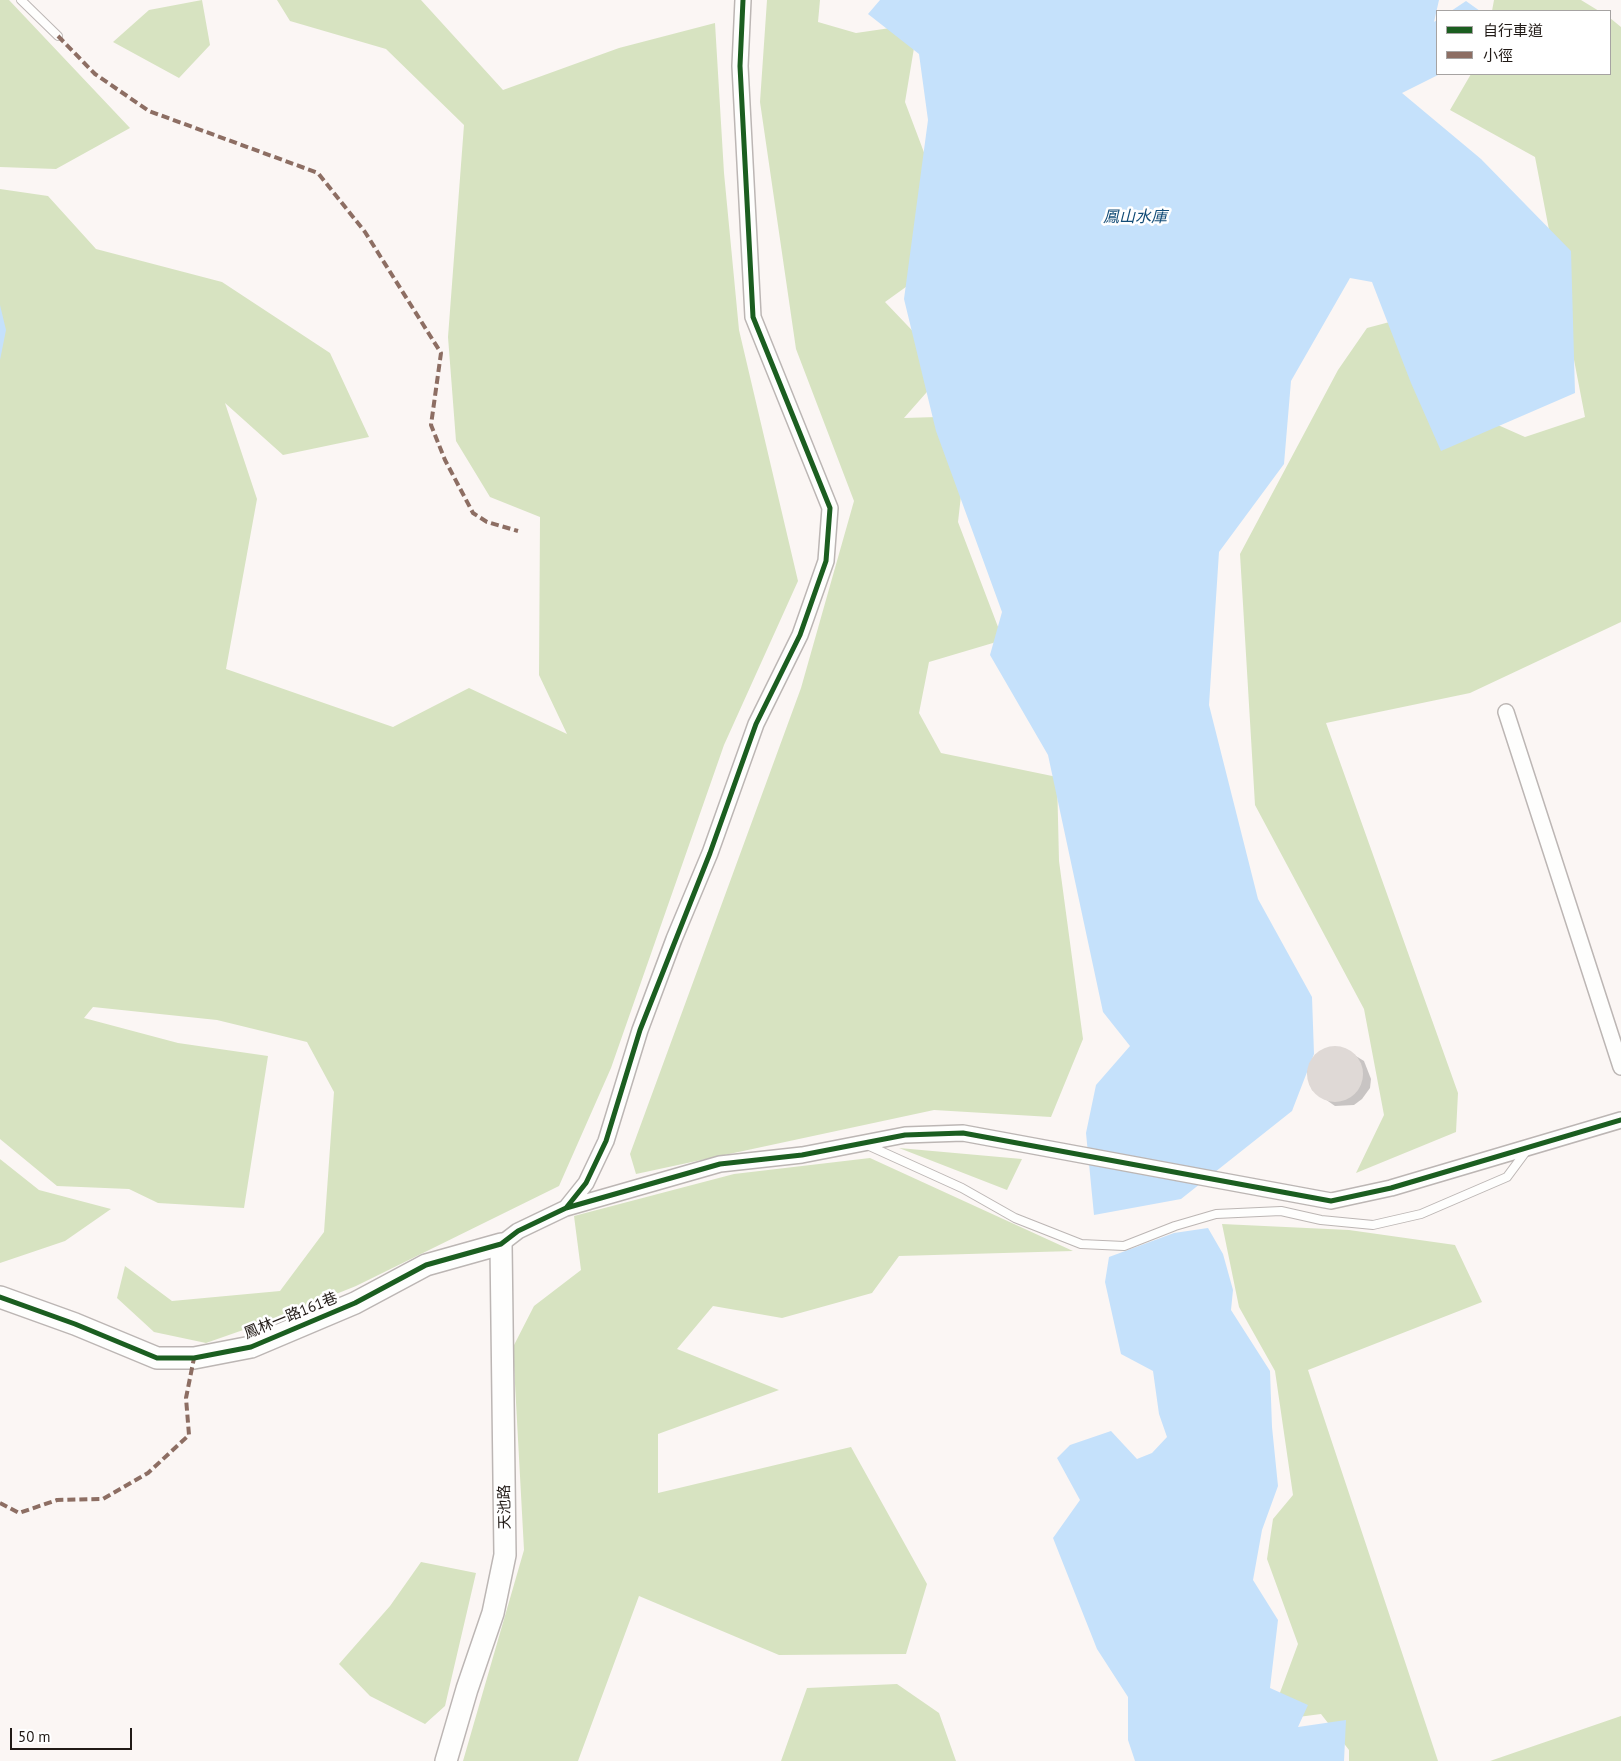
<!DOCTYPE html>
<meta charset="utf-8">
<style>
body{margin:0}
#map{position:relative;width:1621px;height:1761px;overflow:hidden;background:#fbf6f4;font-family:"PT Sans","Noto Sans TC",sans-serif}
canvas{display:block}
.legend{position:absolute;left:1436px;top:10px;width:175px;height:65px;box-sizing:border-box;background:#fff;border:1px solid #a6a3a2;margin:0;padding:6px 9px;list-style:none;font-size:15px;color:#211a16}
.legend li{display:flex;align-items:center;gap:10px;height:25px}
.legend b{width:25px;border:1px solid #a6a3a2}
.scale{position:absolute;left:10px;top:1728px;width:122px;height:22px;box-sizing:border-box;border:2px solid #211a16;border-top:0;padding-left:6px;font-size:15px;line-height:18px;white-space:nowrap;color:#211a16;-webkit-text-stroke:4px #fff;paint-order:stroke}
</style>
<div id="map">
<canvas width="1621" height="1761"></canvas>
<ul class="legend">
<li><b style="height:6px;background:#1b5e20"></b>自行車道</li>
<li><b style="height:6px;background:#8d6e63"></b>小徑</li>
</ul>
<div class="scale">50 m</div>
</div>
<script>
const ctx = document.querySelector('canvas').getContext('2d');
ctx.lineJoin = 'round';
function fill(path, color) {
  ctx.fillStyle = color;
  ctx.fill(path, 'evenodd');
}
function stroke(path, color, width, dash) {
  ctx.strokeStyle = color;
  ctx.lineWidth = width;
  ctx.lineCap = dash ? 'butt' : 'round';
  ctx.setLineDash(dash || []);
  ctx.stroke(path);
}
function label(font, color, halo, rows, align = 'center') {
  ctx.font = font + ' "PT Sans","Noto Sans TC",sans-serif';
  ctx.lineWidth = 5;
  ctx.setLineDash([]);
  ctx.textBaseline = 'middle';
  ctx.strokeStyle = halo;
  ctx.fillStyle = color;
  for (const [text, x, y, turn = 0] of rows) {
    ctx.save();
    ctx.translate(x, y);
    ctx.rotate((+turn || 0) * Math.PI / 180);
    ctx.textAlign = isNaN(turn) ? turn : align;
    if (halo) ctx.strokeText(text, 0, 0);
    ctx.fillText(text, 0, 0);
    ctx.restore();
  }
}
fill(new Path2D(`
 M0,0H9L130,128L56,169L0,167Z
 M202,0L210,45L179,78L113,42L149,10Z
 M277,0H421L503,90L619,48L715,23L724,173L739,330L798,581L724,745L611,1068L559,1186L356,1286L266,1322L206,1343L154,1332L117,1298L125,1266L172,1301L280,1291L324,1232L334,1092L307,1042L217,1020L93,1007L84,1018L178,1043L268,1056L244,1208L158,1203L129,1189L57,1186L0,1139V189L48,196L96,249L222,282L330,353L369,437L283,455L225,403L257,499L226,669L393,727L469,688L567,734L539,675L540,517L490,497L456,441L448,337L464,125L386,49L290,21Z
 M767,0H820L818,22L856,33L918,24L905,102L960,248L885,302L948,368L904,418L970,416L958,522L1003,640L929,662L919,713L941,753L1057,777L1059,861L1083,1039L1051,1117L934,1110L636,1174L630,1154L801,688L854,501L796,349L760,102Z
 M1494,0H1581L1599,11H1492Z
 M1610,18L1621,27V622L1470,693L1326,723L1458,1093L1456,1132L1356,1173L1384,1115L1364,1009L1255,805L1240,554L1338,370L1367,328L1416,315L1446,402L1525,437L1585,417L1535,157L1450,110L1471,74H1610Z
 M899,1148L1022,1159L1007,1190Z
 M870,1158L1073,1251L899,1256L872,1293L782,1318L713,1306L677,1349L779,1390L658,1434V1493L851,1447L927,1584L906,1654L779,1655L639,1596L578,1761H463L524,1550L513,1347L534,1306L581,1270L574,1216L734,1174Z
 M0,1159L39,1190L111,1209L65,1241L0,1263Z
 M1222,1224L1349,1230L1455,1245L1482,1302L1308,1370L1438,1761H1349V1750L1321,1714L1283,1719L1278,1698L1298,1644L1267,1559L1273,1519L1293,1495L1275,1371L1239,1307Z
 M421,1562L476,1573L445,1706L425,1724L370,1696L339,1664L390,1606Z
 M897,1684L939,1713L956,1761H781L807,1688Z
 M1621,1716V1761H1490Z`), '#d7e3c1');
fill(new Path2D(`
 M880,0H1439L1434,22L1437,20V74H1440L1402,93L1481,159L1571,251L1575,393L1441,451L1411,383L1372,282L1350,278L1291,381L1284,464L1219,552L1209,705L1258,899L1312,997L1314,1054L1292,1111L1181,1199L1094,1215L1086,1133L1096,1085L1130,1046L1103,1012L1048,755L990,655L1002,612L936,431L904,299L928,120L919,54L868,14Z
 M1466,1L1480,11H1451Z
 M0,305L6,330L0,360Z
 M1208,1228L1223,1254L1233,1290L1231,1310L1270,1371L1272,1427L1278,1486L1262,1530L1253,1580L1278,1620L1270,1688L1308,1705L1298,1727L1346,1720L1344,1761H1135L1128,1740V1697L1097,1649L1053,1538L1080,1500L1057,1458L1070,1445L1111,1431L1137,1459L1152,1453L1167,1437L1159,1414L1153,1371L1121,1354L1105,1282L1109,1257L1174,1233Z`), '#c5e1fb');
fill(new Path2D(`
 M1343,1048L1364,1061L1371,1079L1370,1088L1362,1099L1354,1105L1335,1106L1312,1090L1307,1072L1315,1055L1324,1049Z`), '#0003');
fill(new Path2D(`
 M1307 1074a28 28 0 1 1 56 0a28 28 0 1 1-56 0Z`), '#dfd9d6');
const lane = new Path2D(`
 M21,0L58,36
 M865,1144L962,1188L1015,1218L1081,1244L1124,1246L1175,1226L1216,1214L1281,1211L1321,1220L1373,1225L1421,1214L1507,1177L1527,1150`);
const street = new Path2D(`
 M1506,712L1621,1067
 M566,1208L720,1164L802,1155L905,1135L963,1133L1331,1201L1391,1188L1621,1120
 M501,1244L518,1231L566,1208L586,1183L606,1141L640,1030L674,939L710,853L756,724L800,635L826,561L830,508L753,317L740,66L743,0`);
const secondary = new Path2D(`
 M0,1297L75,1324L157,1358H194L251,1347L355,1303L426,1265L501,1244L505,1555L493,1613L467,1689L446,1761`);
stroke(lane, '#bcb6b4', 10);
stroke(street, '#bcb6b4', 18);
stroke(secondary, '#bcb6b4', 24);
stroke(lane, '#fefefd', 8);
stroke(street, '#fefefd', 15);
stroke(secondary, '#fefefd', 21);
stroke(new Path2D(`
 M58,36L95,74L149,111L318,173L365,232L441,353L431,425L445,460L473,513L487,522L518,531
 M0,1503L19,1513L57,1500L103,1499L148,1473L189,1435L186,1398L194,1358`), '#8d6e63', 4, [8, 4]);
stroke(new Path2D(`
 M566,1208L720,1164L802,1155L905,1135L963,1133L1331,1201L1391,1188L1621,1120
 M0,1297L75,1324L157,1358H194L251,1347L355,1303L426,1265L501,1244L518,1231L566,1208L586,1183L606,1141L640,1030L710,853L756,724L800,635L826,561L830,508L753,317L740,66L743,0`), '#1b5e20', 5);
label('15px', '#211a16', '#fff', [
 ["鳳林一路161巷",291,1316,-22],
 ["天池路",505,1507,-91]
]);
label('italic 16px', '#124c77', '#fff', [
 ["鳳山水庫",1135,217]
]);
</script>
